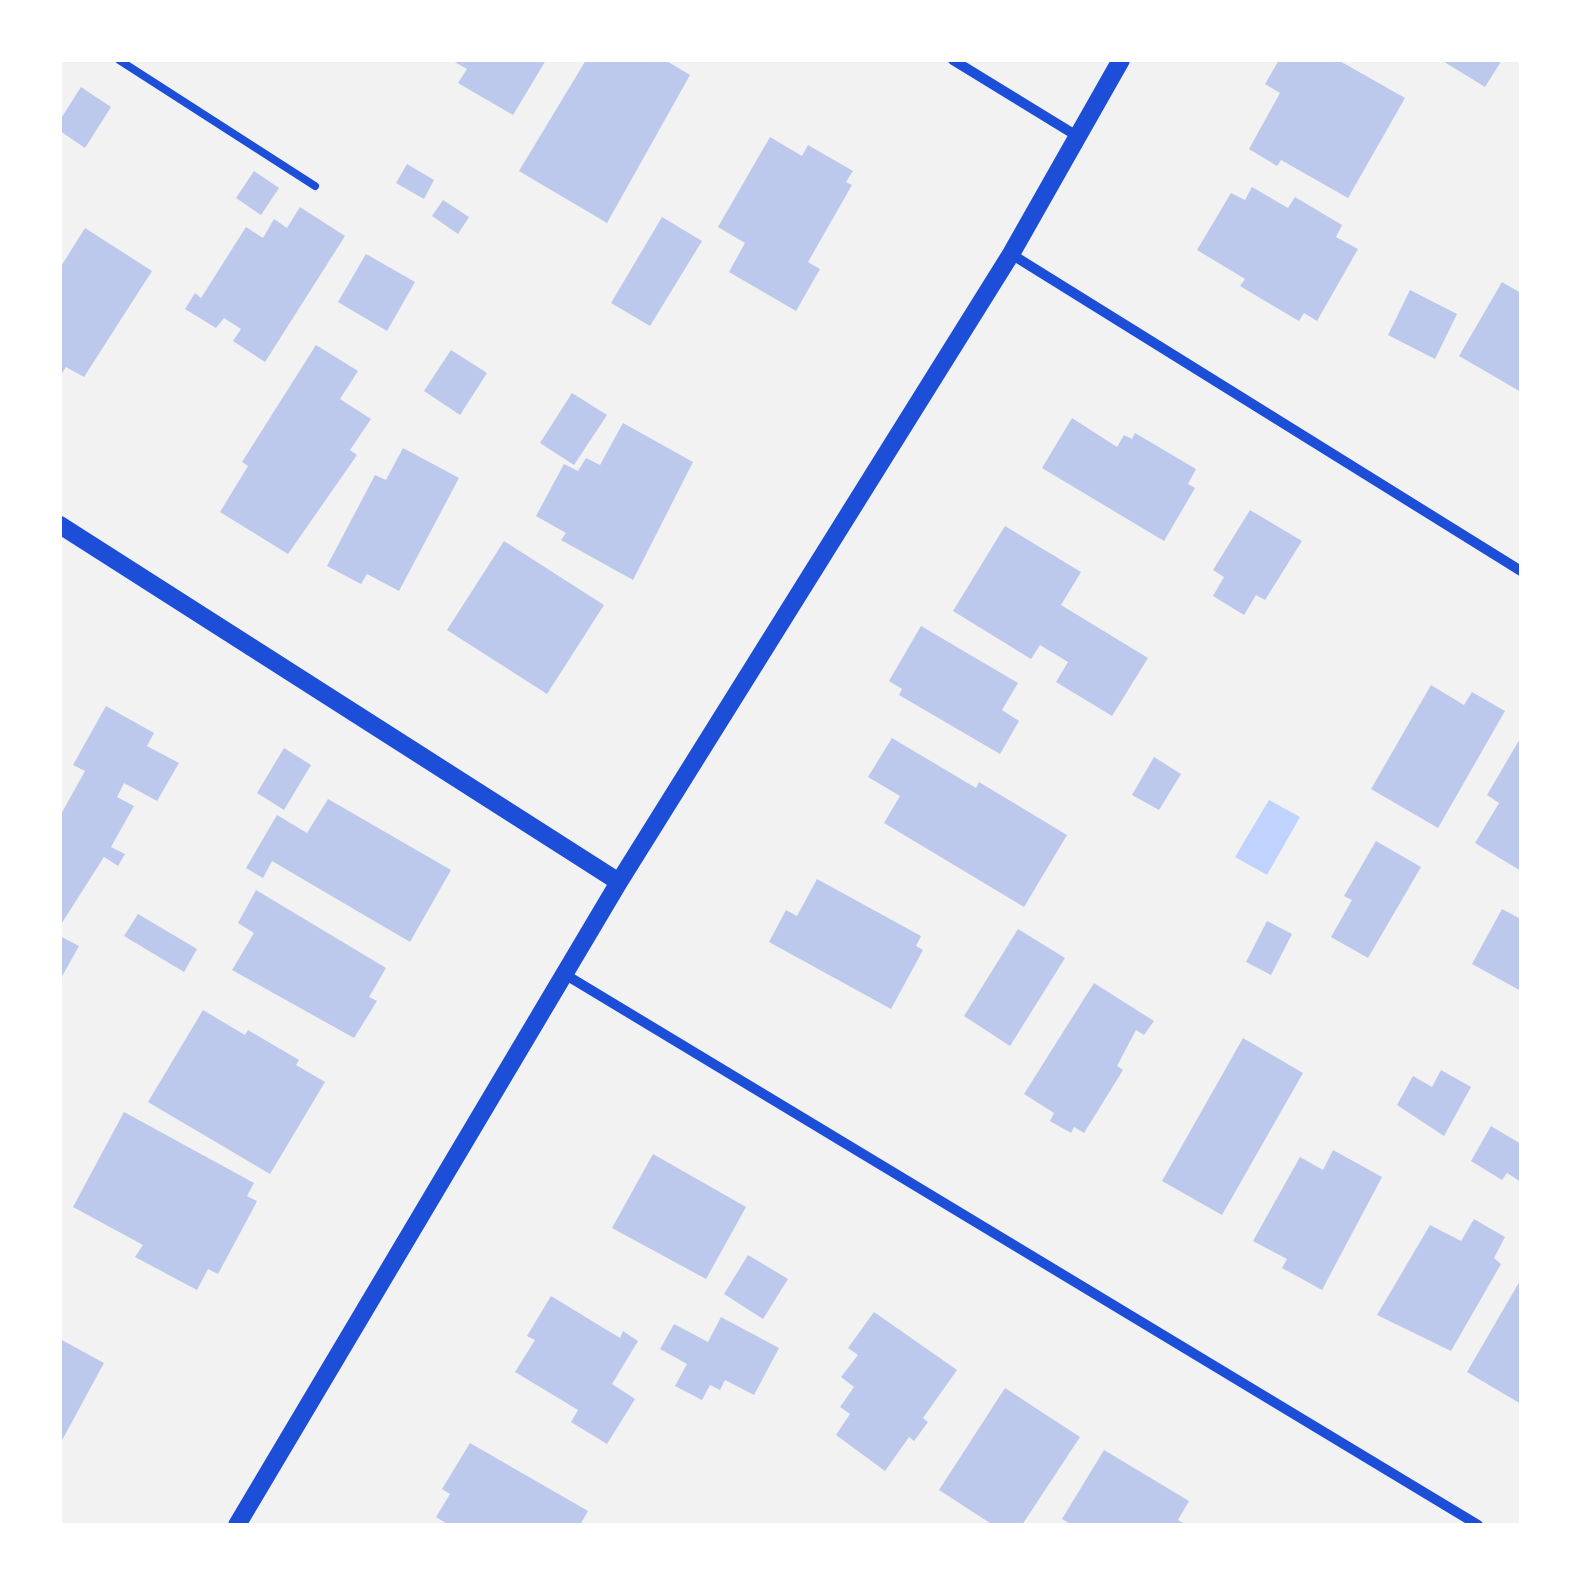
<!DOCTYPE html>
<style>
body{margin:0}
#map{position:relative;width:1581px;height:1585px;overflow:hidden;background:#f2f2f2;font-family:"Fira Sans Condensed",sans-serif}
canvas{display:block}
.frame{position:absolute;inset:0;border:62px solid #fff;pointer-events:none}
</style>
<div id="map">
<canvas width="1581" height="1585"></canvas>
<div class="frame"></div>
</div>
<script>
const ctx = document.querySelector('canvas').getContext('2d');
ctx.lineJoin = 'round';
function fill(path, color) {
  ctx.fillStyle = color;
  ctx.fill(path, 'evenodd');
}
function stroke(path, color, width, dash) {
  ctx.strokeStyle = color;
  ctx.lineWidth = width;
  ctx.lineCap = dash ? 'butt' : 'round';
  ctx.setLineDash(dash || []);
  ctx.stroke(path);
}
fill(new Path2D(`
 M1269,800L1300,817L1267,875L1235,857Z`), '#bfd3fe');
fill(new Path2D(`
 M451,60H546L513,115L458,83L467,69Z
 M586,60H665L690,75L607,223L519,171Z
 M1279,60H1338L1405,98L1348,198L1281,160L1277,166L1249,149L1280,93L1265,84Z
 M1441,60H1502L1485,87Z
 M81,87L111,107L85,148L60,131V120Z
 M770,137L802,156L808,145L853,171L846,182L852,185L808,262L820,269L796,311L729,272L745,243L718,227Z
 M407,164L434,180L424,199L396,183Z
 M254,171L279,188L261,215L236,198Z
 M1252,187L1288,208L1295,197L1342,225L1336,237L1358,249L1317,321L1304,313L1299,321L1260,298L1240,286L1245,279L1197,250L1231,193L1245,200Z
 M443,200L469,217L458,234L432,216Z
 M300,207L345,236L265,362L233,341L241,329L224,318L216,328L185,309L195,293L201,298L246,227L263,238L274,219L287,228Z
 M662,217L702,241L650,326L611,303Z
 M85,228L152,271L84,377L66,367L60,376V268Z
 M366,254L415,282L387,331L338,302Z
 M1502,282L1521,293V392L1459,356Z
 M1410,290L1457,314L1435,359L1388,335Z
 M316,345L358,371L340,399L371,419L350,450L357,455L288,554L220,512L248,466L242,462Z
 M451,350L487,373L460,415L424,391Z
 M572,393L607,415L574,465L540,443Z
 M1072,418L1117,447L1124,435L1132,439L1135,433L1196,469L1188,484L1195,488L1164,541L1042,468Z
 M623,423L693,462L633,580L561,540L566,533L536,516L564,464L578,471L586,458L600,465Z
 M403,448L459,478L399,591L367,574L361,584L327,566L375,475L386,480Z
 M1250,510L1302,541L1265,600L1256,595L1244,615L1213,596L1224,577L1213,570Z
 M1005,526L1081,572L1061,605L1148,658L1112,716L1056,682L1068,662L1040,645L1031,659L953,611Z
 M504,541L604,605L547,694L447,630Z
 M921,626L1018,683L1002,710L1019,721L1000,754L899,695L902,689L889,681Z
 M1431,685L1464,705L1472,692L1505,711L1438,828L1371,789Z
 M106,706L154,733L147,746L179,763L157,801L124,783L117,797L134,806L111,847L125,854L118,866L104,857L60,926V816L85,771L73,765Z
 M1521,737V871L1475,843L1499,803L1487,795Z
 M892,738L976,788L979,782L1067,835L1024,907L884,823L900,796L868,777Z
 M284,748L311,765L284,810L257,793Z
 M1154,757L1181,774L1159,810L1132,795Z
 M328,799L451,870L410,942L272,861L263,878L246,868L277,815L307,833Z
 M1376,841L1421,867L1368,958L1331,937L1352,900L1344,896Z
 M817,879L921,936L916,946L923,950L891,1009L769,942L786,910L797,916Z
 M256,890L386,968L369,997L377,1001L354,1038L232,970L254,933L238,923Z
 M1502,909L1521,919V991L1472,964Z
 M138,914L197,949L184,972L124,936Z
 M1267,921L1292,934L1271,975L1246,962Z
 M1018,929L1065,958L1010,1046L964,1016Z
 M60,936L79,946L60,980Z
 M1094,983L1154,1021L1144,1035L1136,1030L1117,1066L1123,1070L1084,1133L1074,1127L1071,1133L1050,1121L1054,1113L1024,1094Z
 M203,1010L245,1035L248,1030L299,1060L296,1065L325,1082L270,1174L148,1102Z
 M1243,1038L1303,1073L1222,1215L1162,1181Z
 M1441,1070L1471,1087L1444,1136L1397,1105L1413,1076L1432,1087Z
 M124,1112L254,1183L247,1196L257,1201L254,1207L218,1274L208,1269L197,1290L135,1257L143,1245L73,1207Z
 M1491,1126L1521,1144V1182L1507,1173L1502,1180L1471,1161Z
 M1333,1150L1382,1177L1322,1290L1282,1268L1287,1259L1253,1241L1300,1157L1323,1170Z
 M653,1154L746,1207L706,1279L612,1228Z
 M1474,1219L1505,1237L1494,1258L1501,1264L1451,1351L1377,1315L1430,1225L1461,1241Z
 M748,1255L788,1279L763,1319L724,1294Z
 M1521,1279V1404L1467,1372Z
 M551,1296L620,1338L623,1331L638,1341L612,1384L635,1399L607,1444L571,1422L578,1410L515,1372L535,1340L527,1336Z
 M874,1312L957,1370L923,1418L928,1422L914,1441L909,1437L885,1471L836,1435L850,1414L840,1407L854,1387L841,1377L858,1355L848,1348Z
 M721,1317L779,1348L754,1395L725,1380L720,1390L710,1385L702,1400L675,1386L687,1364L660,1349L674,1324L708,1342Z
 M60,1339L104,1363L60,1444Z
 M1005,1388L1080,1437L1022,1525H993L939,1490Z
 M470,1443L588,1511L580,1525H449L436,1517L450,1494L442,1489Z
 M1104,1450L1189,1501L1178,1520L1187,1525H1072L1062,1519Z`), '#bdc9ec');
stroke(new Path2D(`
 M119,60L315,186`), '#1d4ed8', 8);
stroke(new Path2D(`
 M953,60L1077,136
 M1011,254L1521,571
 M566,975L1478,1525`), '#1d4ed8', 10);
stroke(new Path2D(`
 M60,525L619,882
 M237,1525L619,882L1011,254L1121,60`), '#1d4ed8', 18);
</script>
